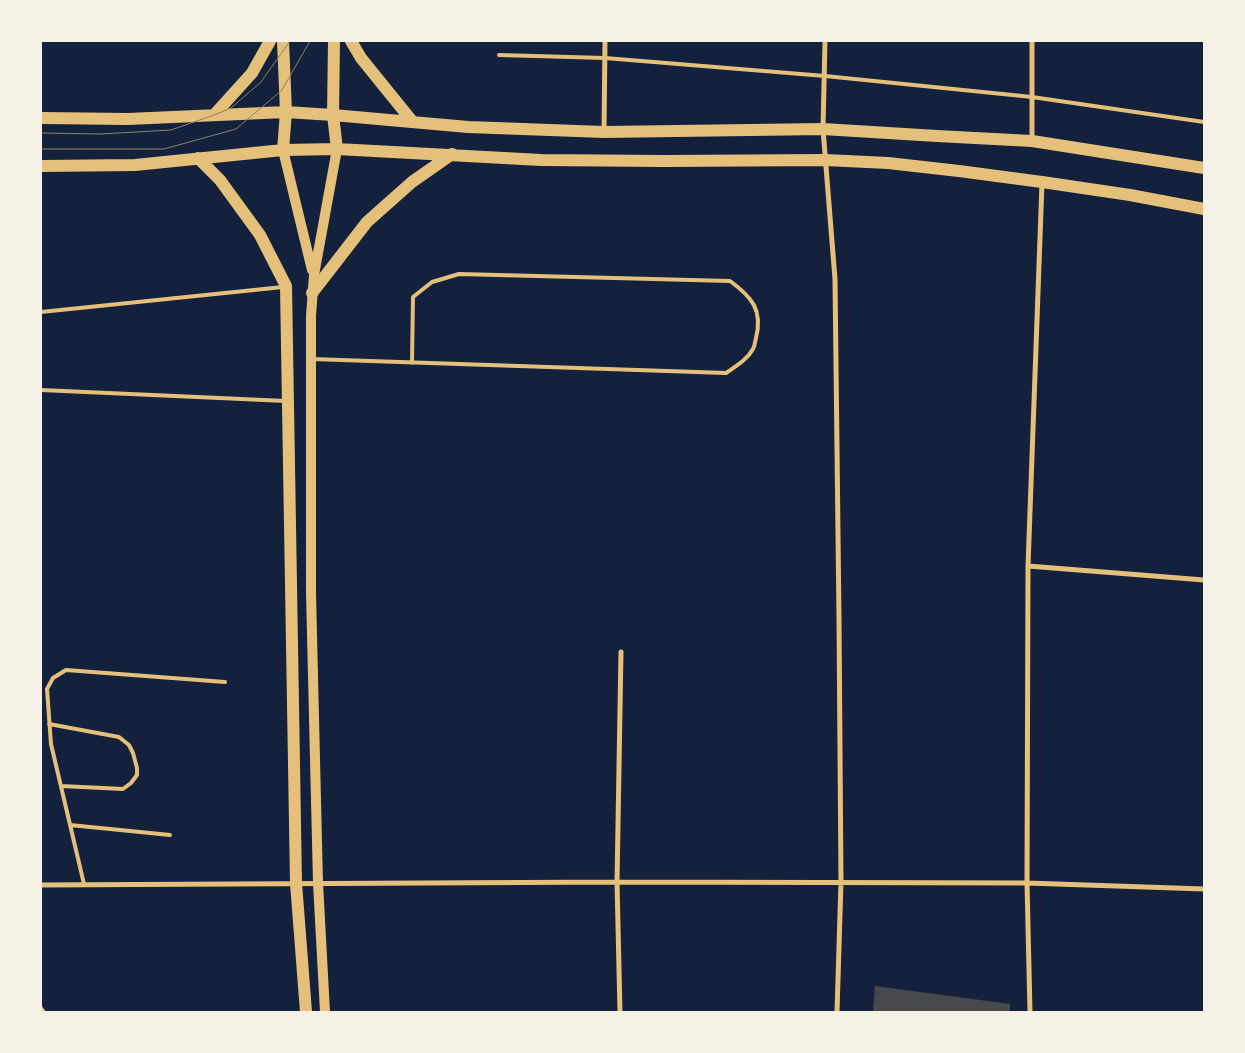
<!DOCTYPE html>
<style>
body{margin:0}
#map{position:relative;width:1245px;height:1053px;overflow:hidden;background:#14213d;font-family:Jost,sans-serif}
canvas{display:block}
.frame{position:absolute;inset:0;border:42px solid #f6f1e7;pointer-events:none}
</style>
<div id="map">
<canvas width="1245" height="1053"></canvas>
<div class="frame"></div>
</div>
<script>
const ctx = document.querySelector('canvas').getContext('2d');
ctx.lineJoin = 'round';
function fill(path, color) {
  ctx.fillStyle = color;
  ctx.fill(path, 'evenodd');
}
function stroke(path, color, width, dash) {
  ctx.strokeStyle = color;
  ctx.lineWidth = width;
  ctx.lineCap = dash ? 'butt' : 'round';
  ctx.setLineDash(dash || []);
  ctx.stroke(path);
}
fill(new Path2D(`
 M875,986L1010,1004V1012H873Z`), '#48494c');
stroke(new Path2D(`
 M499,55L605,58L825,76L1032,97L1204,122
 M41,312L283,287
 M311,359L726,373C736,366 747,360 753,349C755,346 755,341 756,338C763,310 752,297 730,281L459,274L432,282L413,297L412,363
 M41,390L286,401
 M49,724L119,737L129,745L133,753L137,768V775L131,783L123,789L61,786
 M70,825L170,835
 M84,884L51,744L47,689L53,678L66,670L225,682`), '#e5c07b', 4);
stroke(new Path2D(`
 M825,41L823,129L835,279L839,618L841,882L837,1012
 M1032,41V140
 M604,131L605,41
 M1028,566L1204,580
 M41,885L617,882L1027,883L1204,889
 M41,1009L43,1012
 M620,1012L617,882L621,652
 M1030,1012L1027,883L1028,566L1042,183`), '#e5c07b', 5);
stroke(new Path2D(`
 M283,150L312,270
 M325,1012L318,883L311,593V316L314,275L337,149`), '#e5c07b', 10);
stroke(new Path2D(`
 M283,41L286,112L283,150
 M334,41L333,115L337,149
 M351,41L361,58L412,121
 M214,115L252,73L270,41
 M41,118L128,119L286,112L333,115L468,127L604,132L823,129L937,136L1032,141L1204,168
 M198,158L220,180L260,235L286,286L296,883L306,1012
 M41,166L135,165L283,150L337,149L541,160L664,161L825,160L888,163L959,171L1042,182L1130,195L1204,209
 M312,293L367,222L412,182L452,154`), '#e5c07b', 12);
stroke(new Path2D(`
 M41,133L100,134L171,130L214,115L231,108L261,82L290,41
 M41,149H164L236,129L282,90L310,41`), '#918062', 1);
</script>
